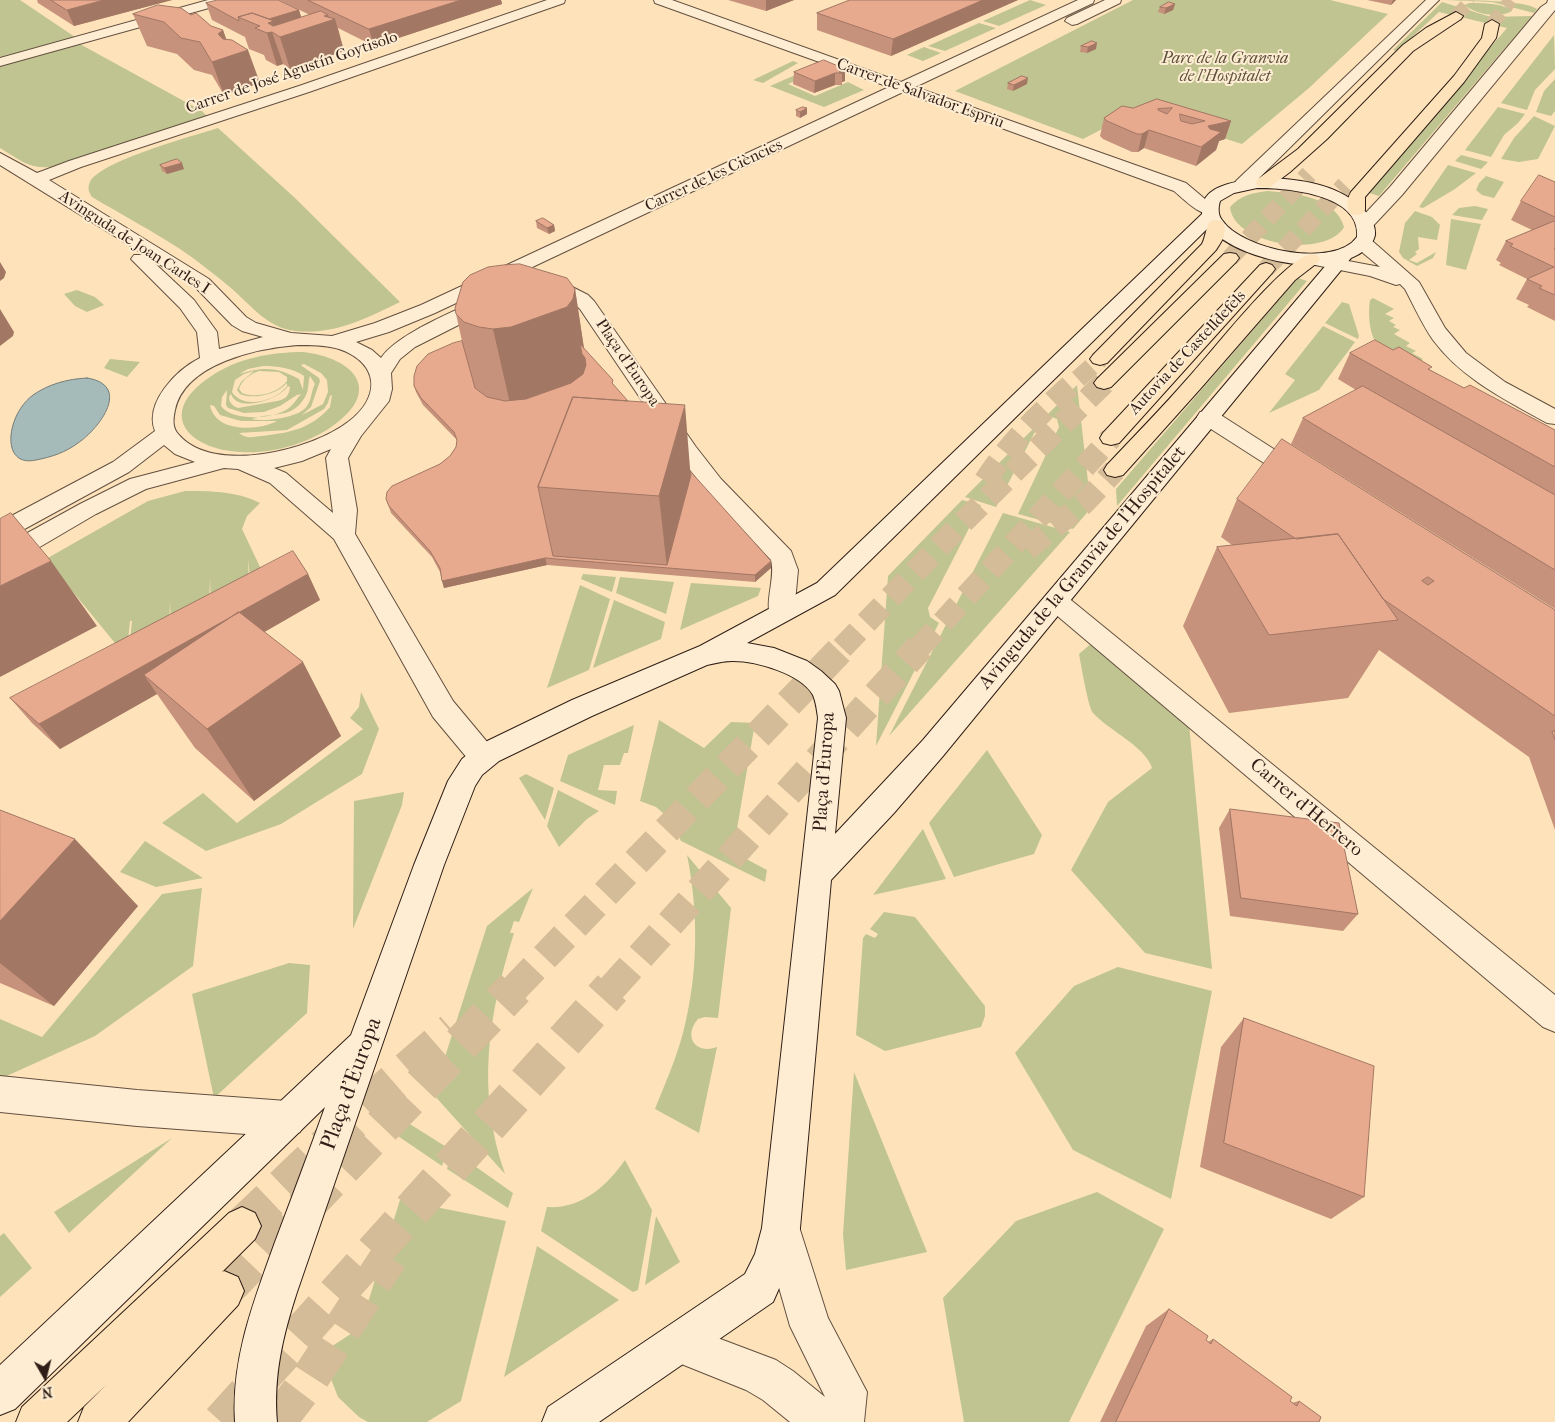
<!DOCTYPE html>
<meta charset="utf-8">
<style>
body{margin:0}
#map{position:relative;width:1555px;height:1422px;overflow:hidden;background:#fee3ba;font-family:"IM FELL French Canon",serif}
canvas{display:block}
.north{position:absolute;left:20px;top:1352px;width:50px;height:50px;-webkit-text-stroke:4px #feedd2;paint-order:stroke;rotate:172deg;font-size:14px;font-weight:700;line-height:20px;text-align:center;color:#2f1e17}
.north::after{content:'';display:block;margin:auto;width:18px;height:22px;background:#2f1e17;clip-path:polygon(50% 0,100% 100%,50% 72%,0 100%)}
</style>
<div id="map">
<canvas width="1555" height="1422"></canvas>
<div class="north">N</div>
</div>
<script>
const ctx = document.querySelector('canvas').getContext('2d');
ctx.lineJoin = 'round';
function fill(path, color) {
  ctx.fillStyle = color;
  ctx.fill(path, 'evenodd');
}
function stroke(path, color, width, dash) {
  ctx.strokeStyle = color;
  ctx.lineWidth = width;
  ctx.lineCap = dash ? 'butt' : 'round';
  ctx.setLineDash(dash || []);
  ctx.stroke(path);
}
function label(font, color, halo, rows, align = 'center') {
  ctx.font = font + ' "IM FELL French Canon",serif';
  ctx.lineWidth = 4;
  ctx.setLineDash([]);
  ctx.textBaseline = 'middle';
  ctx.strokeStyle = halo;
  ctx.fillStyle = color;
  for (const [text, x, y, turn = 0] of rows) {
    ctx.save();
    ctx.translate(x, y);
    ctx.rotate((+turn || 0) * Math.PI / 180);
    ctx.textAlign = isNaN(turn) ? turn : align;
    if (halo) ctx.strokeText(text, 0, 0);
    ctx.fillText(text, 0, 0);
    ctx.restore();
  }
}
fill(new Path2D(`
 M0,0H20L75,37L0,58Z
 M1030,0L1046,5L999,26L983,21Z
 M1133,0H1330L1388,14L1309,88L1242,144L1137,111L1083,139L955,91Z
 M1446,0C1465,0 1525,0 1537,9L1534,13L1492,2Z
 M1442,2L1491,17L1532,16L1379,196L1366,192L1507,28L1439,12L1397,51L1393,50Z
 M1470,3C1483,3 1503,3 1512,11C1499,19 1476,14 1464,5Z
 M979,23L996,28L945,51L928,46Z
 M1554,35L1555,69L1535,90L1527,110L1501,103Z
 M78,43L202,111L207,116L57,166C31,171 22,161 0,148V64Z
 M924,47L941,53L923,61L907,55Z
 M793,61L798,63L763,83L753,80Z
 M800,73L807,76L788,84L815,96L848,82L864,90L824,107L770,86Z
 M1555,79V111L1551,116L1536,112L1544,91Z
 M1498,107L1525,114L1518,123L1504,135L1491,157L1465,150Z
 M1534,116L1555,126L1538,159L1519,162L1501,159L1514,138Z
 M218,128L295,198L400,302C367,318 335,335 296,331C267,328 252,306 231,288C215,275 198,261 180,249C152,231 121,214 92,197C89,192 87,188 90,182C100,161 193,136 218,128Z
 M1461,155L1488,162L1481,169L1455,161Z
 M1448,165L1476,173L1455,189L1423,208L1419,207Z
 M1486,176L1504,182L1494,198L1482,195L1476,190L1479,183Z
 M1268,191C1294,193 1336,197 1344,227C1326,259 1233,245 1230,207C1241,195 1252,193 1268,191Z
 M1475,206L1488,209L1482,220L1452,215L1459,208Z
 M1415,211L1432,217L1440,225L1437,240L1418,237L1419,249L1415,252L1417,254L1409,260L1417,263L1436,252L1433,258L1417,266L1403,258L1399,252L1405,223Z
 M1451,219L1481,224L1466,270L1446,265Z
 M1298,278L1307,281L1117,506L1116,489Z
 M77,290L95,297L104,305L87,312L75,306L64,294Z
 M1373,298L1394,309L1385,314L1394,318L1389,321L1396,325L1393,327L1400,330L1394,334L1410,343L1406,346L1416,351L1412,353L1423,359L1420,361L1429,369L1442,377L1439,379L1375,341C1369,331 1368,312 1370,300Z
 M1342,302L1349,304L1359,336L1358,339L1325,323Z
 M1323,326L1355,342L1319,390L1269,413L1295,380L1285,374Z
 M304,352C352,358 384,389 334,425C308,444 272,454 240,452C187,449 156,413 210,377C237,358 271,352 304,352ZM304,364L321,373L327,380L328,392L323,404L302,415L311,407L320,381L319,378L302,366L301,365ZM263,366C276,366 293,368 304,376L303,390L299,379C275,366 263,367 239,374L248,369ZM254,371L241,382L237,390L240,394C253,400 278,394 287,383V386C276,401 244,410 232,392L235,380L244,374ZM259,371L279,372L287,377V381C278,393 256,399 242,393L239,389C242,380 250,374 259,371ZM310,376L315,384C311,391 312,399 307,406C299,418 265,422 252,419C272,411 293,421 306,395C309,389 308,381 310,376ZM288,386L290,387C289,396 286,399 277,401L238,408C232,406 226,399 231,394C238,414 280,399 288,386ZM227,390L226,405L228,408L244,413L264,412L280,406L297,395L301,394C295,401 292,407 284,411C270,419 231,421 221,406L222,397ZM332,395L330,407C311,429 289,433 261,436C253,437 246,439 239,433L287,430L324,409L328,403L330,396ZM210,405L214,406L220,415L241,421H277C258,431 215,433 210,405Z
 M110,359L140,362L127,377L104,368Z
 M1077,385L1091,508L1073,529L1018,514L1059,427L1057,419L1047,415Z
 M1040,422L996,507L965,497Z
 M185,491C210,491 237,491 260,503L247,516L242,529L261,569L251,586L248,559L249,587L211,607L210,578L209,608L171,629L170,600L169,629L129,651L132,621H130L127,652L124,654L46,559L148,501Z
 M962,500L981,505L928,608L930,617L939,623L876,746L888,576Z
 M1003,513L1070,532L889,736Z
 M583,574L616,577L612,592L581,579Z
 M620,577L674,582L666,614L616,593Z
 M691,583L761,588L758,596L680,630Z
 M580,585L610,599L589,670L547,688Z
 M614,600L665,622L661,639L593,668Z
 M1093,642L1189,724L1212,969L1145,953L1071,870L1108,802L1152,768C1146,747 1107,729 1093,713C1088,707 1081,664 1079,654Z
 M361,692L379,729L362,774L281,824L206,851L162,823L203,793L237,823L363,729L350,718L359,707Z
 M659,720L704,748L731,722L755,723L733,852L767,870L765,882L681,841L674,826L663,813L656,807L640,801Z
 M634,725L628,753H624L620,765H604L598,790L617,791L615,805L560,781L568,755Z
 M987,750L1042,835L1034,854L954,877L929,823Z
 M526,774L554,788L545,820L519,778Z
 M558,790L599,811L587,819L559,847L547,826Z
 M404,792L402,805L353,929L354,801Z
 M923,829L946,879L873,895Z
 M145,841L203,878L156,887L120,872Z
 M687,855L731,908L718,1018L705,1017L698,1019C683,1036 695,1055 717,1047L699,1133L655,1109C665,1084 676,1059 683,1033C698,975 699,914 687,855Z
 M202,888L193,966L95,1036L0,1079V1019L42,1037L162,894Z
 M533,888L519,922L514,921L510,933H514C488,1016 476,1091 505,1174L433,1094L487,926Z
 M884,912L915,917L985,1006V1016L981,1027L885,1051L856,1035L863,938L866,934L875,938L878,934L870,929Z
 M289,963L310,965L307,1013L214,1098L192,994Z
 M1118,967L1212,991L1171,1199L1073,1150L1015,1053L1074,986Z
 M854,1072L927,1252L846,1270L843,1234Z
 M397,1116L448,1148L442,1166L392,1132Z
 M172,1138L69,1233L54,1212Z
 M452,1150L513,1193L508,1208L447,1169Z
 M625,1160L652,1210L638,1290L633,1292L541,1231L547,1207C581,1209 606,1187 625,1160Z
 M1097,1192L1164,1229L1069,1422H964L943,1298L1016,1221Z
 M400,1200L506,1221L461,1401L427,1422H368L359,1417L338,1397L329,1374L326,1350L360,1328Z
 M656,1216L680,1262L645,1285Z
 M4,1233L32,1268L0,1297V1236Z
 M537,1246L619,1300L504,1377Z`), '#bfc491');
const water = new Path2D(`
 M87,378C132,385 100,428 78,443C66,452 52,457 36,460C0,468 6,415 33,395C49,384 67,379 87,378Z`);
fill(water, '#a5bbba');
stroke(water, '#767c79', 1);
stroke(new Path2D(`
 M1456,16L1472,0
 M1492,24L1511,0`), '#d5bc99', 14, [14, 8]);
stroke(new Path2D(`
 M1230,258L1309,174
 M1266,269L1345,185
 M1078,379L1100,359`), '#d5bc99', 18, [18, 9]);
stroke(new Path2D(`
 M985,481C1011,441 1044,409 1079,378
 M1027,549L1084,503L1115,470
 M842,648L958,527L1104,383
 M919,648L1111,438`), '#d5bc99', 23, [23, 12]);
stroke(new Path2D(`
 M514,989L843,647
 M611,989L920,647`), '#d5bc99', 29, [29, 15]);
stroke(new Path2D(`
 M242,1226L384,1091L453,1031
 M224,1291L515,988
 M221,1422L612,988
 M277,1422L311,1377L389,1257`), '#d5bc99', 38, [38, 19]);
const minor = new Path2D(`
 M208,0H228L227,3L0,66V58Z
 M547,0H565L564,3L309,92L81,167L49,180L209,279L246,317L256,323L291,333L332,336L375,323L421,305L889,87L655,3L654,0H672L901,82L1078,0H1094L1093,3L915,87L1186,183L1218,210L1215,214C1200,217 1185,200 1174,191L903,92L435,313L389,332L356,342L372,350L381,358C398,333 456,311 484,297L491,295L498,297L501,301L498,305L415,347L400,359L391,373L392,389L389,401L361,436L348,458L357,510L355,534L453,701L493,749L497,757L493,765L483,768L473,765L433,717L334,539L270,483L238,469L224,468L146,489L96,514L9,565L0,567V548L80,504L130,479L195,462L175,454L164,445L129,472L8,538L0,540V522L113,462L155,431C144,403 176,370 200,358L197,332L180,308L131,259L134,255H145L0,165V153L37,173L69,161L299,86ZM148,257L195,287L232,325L242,331L263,337L219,349L217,332L194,300ZM298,345C311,345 326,345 339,349C380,363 381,398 348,422C312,450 214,475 179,435C172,428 173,419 175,410C185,363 258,348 298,345ZM331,449L326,458L333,513L286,473L274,468L302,461Z
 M1105,0H1121L1120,3L1077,24L1072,25L1065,21L1067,18Z
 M1426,0H1439L1248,189H1236L1234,185L1236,181Z
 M1548,0H1555V10L1402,195L1372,227L1366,228L1360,227L1357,223L1360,219L1390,187L1541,7L1547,3Z
 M1364,238L1370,239L1419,282L1445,328L1466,353L1505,382L1555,409V424L1547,423C1506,400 1462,379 1433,340C1422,324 1414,306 1405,289L1400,284L1396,285L1370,276L1305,263L1302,259L1305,255L1311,254L1380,267L1363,253L1355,243L1358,239Z
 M543,272L588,295L594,301L696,447L721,479L791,551L798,570L794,613L790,619L781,622L772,619C763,604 776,579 771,560L705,489L680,457L580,309L574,303L536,282L534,278L536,274Z
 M1208,411L1216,412L1308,471L1311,476L1308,481L1300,483L1292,481L1200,422L1197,417L1200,412Z
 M1057,593L1066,596L1555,995V1032L1543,1027L1048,608L1044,602L1048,596Z
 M0,1076L137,1090L287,1101L300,1106L305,1119L300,1132L287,1137L137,1126L0,1112Z`);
const tertiary = new Path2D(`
 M781,1209L795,1214L828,1318L867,1392L864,1422H790L763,1400L746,1390L664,1357L658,1343L664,1329L678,1323L776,1360L793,1371L825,1397L790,1326L762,1228L767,1214Z`);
const secondary = new Path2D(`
 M1257,178C1293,178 1335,182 1362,208C1369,215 1376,225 1375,235C1373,246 1361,254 1351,258L943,756L894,813L831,880L800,1228L792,1259L773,1302L599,1422H542L548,1407L745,1274L755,1254L762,1228L818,718C817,711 816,702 813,695C801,674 757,661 733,661C724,661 716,663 707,665L592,716L499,761L482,775L475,786L444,865L297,1292C283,1335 273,1376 277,1422H235C231,1358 254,1301 275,1242C292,1197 309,1152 325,1107L15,1409L0,1415V1365L351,1035L414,865L448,781L462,759L479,745L572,700L700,646L817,583L1202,214C1199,185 1236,182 1257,178ZM1257,188C1287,188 1361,194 1357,237C1334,269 1242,250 1222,220C1218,215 1218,208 1220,201L1234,193ZM1209,227C1231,254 1293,269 1327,264L923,740L835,834L846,718L839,691L835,684L821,671L807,661L774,648L747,643L835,595Z`);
const motorway = new Path2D(`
 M1456,12L1463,16L1461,19L1413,51L1327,139L1290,172L1270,187H1258L1256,183L1258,179L1298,149L1403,45L1426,28Z
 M1492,20L1499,24L1496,38L1464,82L1365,197V210L1362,214L1356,215L1350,214C1346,208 1347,198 1351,192L1454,76L1482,38L1485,24Z
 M1216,220L1222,221C1229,231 1222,241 1216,250L1107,363L1100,365L1093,363L1090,359L1093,355L1202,244C1206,236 1206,226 1210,221Z
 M1230,253L1236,254L1239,258L1236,262L1111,387L1104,389L1097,387L1094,383L1097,379L1224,254Z
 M1311,254L1317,255L1320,259L1317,263L1295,280L1201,388L1123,475L1115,477L1107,475L1104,470L1107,465C1134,436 1162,408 1188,378C1212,352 1282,261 1311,254Z
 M1266,263L1272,265L1275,269L1272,273L1119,443L1111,445L1103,443L1100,438L1103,433L1260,265Z
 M242,1207L255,1213L261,1226L255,1239L222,1272L224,1271L238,1277L244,1291L238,1305L128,1422H78L84,1407L106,1385L67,1422H16L22,1407L229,1213Z`);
stroke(minor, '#634f40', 2);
stroke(tertiary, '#634f40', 2);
stroke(secondary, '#2f1e17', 2);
stroke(motorway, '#2f1e17', 2);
fill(minor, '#feedd2');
fill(tertiary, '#feedd2');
fill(secondary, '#feedd2');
fill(motorway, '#fee3ba');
fill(new Path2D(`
 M37,0H172L74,26L38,3Z
 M279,0H501L502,4L374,46L338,28L344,51L290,69L283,64L277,66L266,60L264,55L249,49L245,37L212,20L206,3L299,10L301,17L310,15Z
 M728,0H794L766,11Z
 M850,0H1018L891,56L817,30V13Z
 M1367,0H1396L1391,5Z
 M1175,4L1173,10L1164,14L1158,12L1160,7Z
 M133,14L191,15L211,26L223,30L226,40L260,83L224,95L212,75L194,70L177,54L147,46Z
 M1092,41L1096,49L1087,53L1080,52L1081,46Z
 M845,69V81L842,82V85H835L814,93L793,84L794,72Z
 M1008,83L1027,84L1013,91L1007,89Z
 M1157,99L1231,121L1225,139L1219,141L1216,150L1196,166L1144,148L1138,152H1132L1103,139L1100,136L1104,118L1133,108Z
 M796,110L807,114L800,118L796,116Z
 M160,165L184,169L167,174L162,171Z
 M1555,182V321L1527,307L1529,305L1516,299L1527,279L1499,265L1501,263L1496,260L1506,241L1532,230L1511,220L1521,201Z
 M536,221L554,225L555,231L549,234L537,228Z
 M575,289L584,349L613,385L690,471L771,568L755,582L547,565L444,588L440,572L432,557L391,513L386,499L440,464L450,456L456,447L457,441L456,439L423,405L416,392L414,386L462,341L456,314Z
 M1350,353L1430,370L1464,388L1555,430V609L1291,444L1303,418L1356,390L1338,379Z
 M1237,499L1555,610V830L1529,757L1379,650L1348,698L1229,713L1183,626L1217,547L1232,545L1221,537Z
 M308,574L320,600L264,632L341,736L254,801L195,748L157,694L60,749L32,723L10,698Z
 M1230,809L1358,914L1343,931L1230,916L1219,828Z
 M0,810L138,906L54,1006L0,983Z
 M1244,1018L1364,1197L1331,1219L1200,1167L1221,1047Z
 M1169,1309L1206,1340L1208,1342L1213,1339L1292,1403L1299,1401L1319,1422H1100L1146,1326Z`), '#c7927b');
fill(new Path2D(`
 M104,0H172L74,26L67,10Z
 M461,0H501L502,4L374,46L369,29Z
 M766,0H794L766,11Z
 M983,0H1018L891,56L893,39Z
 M1393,0H1396L1391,5Z
 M1175,4L1173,10L1164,14L1166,8Z
 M299,10L304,27L272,32L283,64L277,66L267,33L260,26L254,23Z
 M328,15L330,21L335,19L344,51L290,69L280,37Z
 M223,30L232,55L248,50L260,83L224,95L212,62L218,34Z
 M1097,43L1096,49L1087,53L1088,47Z
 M845,69V81L842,82V73L839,72Z
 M835,73V85L814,93L815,81Z
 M1028,78L1027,84L1013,91L1014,85Z
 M807,108V114L800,118V112Z
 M1231,121L1225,139L1219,141L1216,150L1196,166L1208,126Z
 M1149,130L1144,148L1138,152L1142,134Z
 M182,163L184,169L167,174L164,168Z
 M554,225L555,231L549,234L547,228Z
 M0,262L6,272L4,278L0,281Z
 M575,289L587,368L586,378L511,408L493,329Z
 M0,309L14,332L13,336L0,346Z
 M685,405L691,481L667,568L659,496Z
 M545,558L547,565L444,588L442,581Z
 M51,561L97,626L0,677V586Z
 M771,561V568L755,582V575Z
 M308,574L320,600L162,691L144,675L157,694L60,749L39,724Z
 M303,662L341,736L254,801L207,729Z
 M75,839L138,906L54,1006L0,963V921Z`), '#a27764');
const building = new Path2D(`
 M51,0H104L67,10Z
 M218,0H278L299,10L269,19L252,13L238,17L239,21L206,3Z
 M308,0H461L369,29Z
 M850,0H983L893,39L817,13Z
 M1169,2L1175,4L1166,8L1160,7Z
 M158,5L181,8L191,15L196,13L211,26L223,30L218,34L223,39L232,40L248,50L212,62L200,42L181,38L164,22L133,14Z
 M321,11L328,15L324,16L335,19L280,37L272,32L267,33L255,28L260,26L238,17L252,13L274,21L268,23L273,26Z
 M1092,41L1097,43L1088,47L1081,46Z
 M824,60L845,69L839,72L842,73H835L815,81L794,72Z
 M1022,76L1028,78L1014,85L1008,83Z
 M1157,99L1231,121L1208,126L1210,129L1221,132L1201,147L1149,130L1142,134H1137L1107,121L1104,118L1122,106L1133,108ZM1172,108L1167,114L1158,110V109ZM1180,114L1205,121L1192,124L1181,121Z
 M803,107L807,108L800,112L796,110Z
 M177,159L182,163L164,168L160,165Z
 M1539,175L1555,182V217L1521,201Z
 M543,218L554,225L547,228L536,221Z
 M1555,221V248L1554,249H1555V295L1539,288L1542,286L1527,279L1554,267L1510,246L1513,244L1506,241Z
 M520,264L567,278L575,289L573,299L567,307L511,327L493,329L479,327L464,322L456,314L455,308L463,282L470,275L488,267L503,265Z
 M1375,340L1393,350L1399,347L1432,367L1428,369L1464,388L1470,385L1555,430V467L1350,353Z
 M462,341L475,388L487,397L505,401L526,399L571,383L583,374L586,365L585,358L582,354L580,344L613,380L612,383L628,401L573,397L538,487L553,556L667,565L691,475L690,471L771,561L755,575L545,558L442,581L440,568L430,551L389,506L386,499L387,492L392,486L440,464L450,456L456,447L457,440L454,432L421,398L414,386V376L417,366L428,354L453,343Z
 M1363,386L1555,495V570L1303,418Z
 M573,397L685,405L659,496L538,487Z
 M1282,439L1555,610V716L1383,599L1338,534L1296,539L1237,499ZM1428,577L1434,581L1428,585L1422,581Z
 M11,513L51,561L0,586V519Z
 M1338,534L1398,620L1269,635L1217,547Z
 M293,551L308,574L39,724L10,698Z
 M239,612L303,662L207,729L144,675Z
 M1555,731V740L1552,732Z
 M1230,809L1339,823L1358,914L1241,898Z
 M0,810L75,839L0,921Z
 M1244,1018L1374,1066L1364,1197L1224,1143Z
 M1169,1309L1208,1336L1206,1340L1211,1344L1213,1339L1292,1397L1290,1401L1297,1406L1299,1401L1321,1417L1319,1422H1116Z`);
fill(building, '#e7aa8f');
stroke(building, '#a27764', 1);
label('italic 16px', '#5a503c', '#feedd2', [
 ["Parc de la Granvia",1225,59],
 ["de l'Hospitalet",1225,77]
]);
label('16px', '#2f1e17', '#feedd2', [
 ["Carrer de José Agustín Goytisolo",292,73,-19],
 ["Carrer de Salvador Espriu",920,94,20],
 ["Carrer de les Ciències",714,176,-25],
 ["Avinguda de Joan Carles I",134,243,33],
 ["Autovia de Castelldefels",1188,353,-47],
 ["Plaça d'Europa",627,363,56]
]);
label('19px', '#2f1e17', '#feedd2', [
 ["Avinguda de la Granvia de l'Hospitalet",1083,568,-50],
 ["Plaça d'Europa",825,772,-86],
 ["Carrer d'Herrero",1306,808,40]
]);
label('22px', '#2f1e17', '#feedd2', [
 ["Plaça d'Europa",352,1084,-70]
]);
</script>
